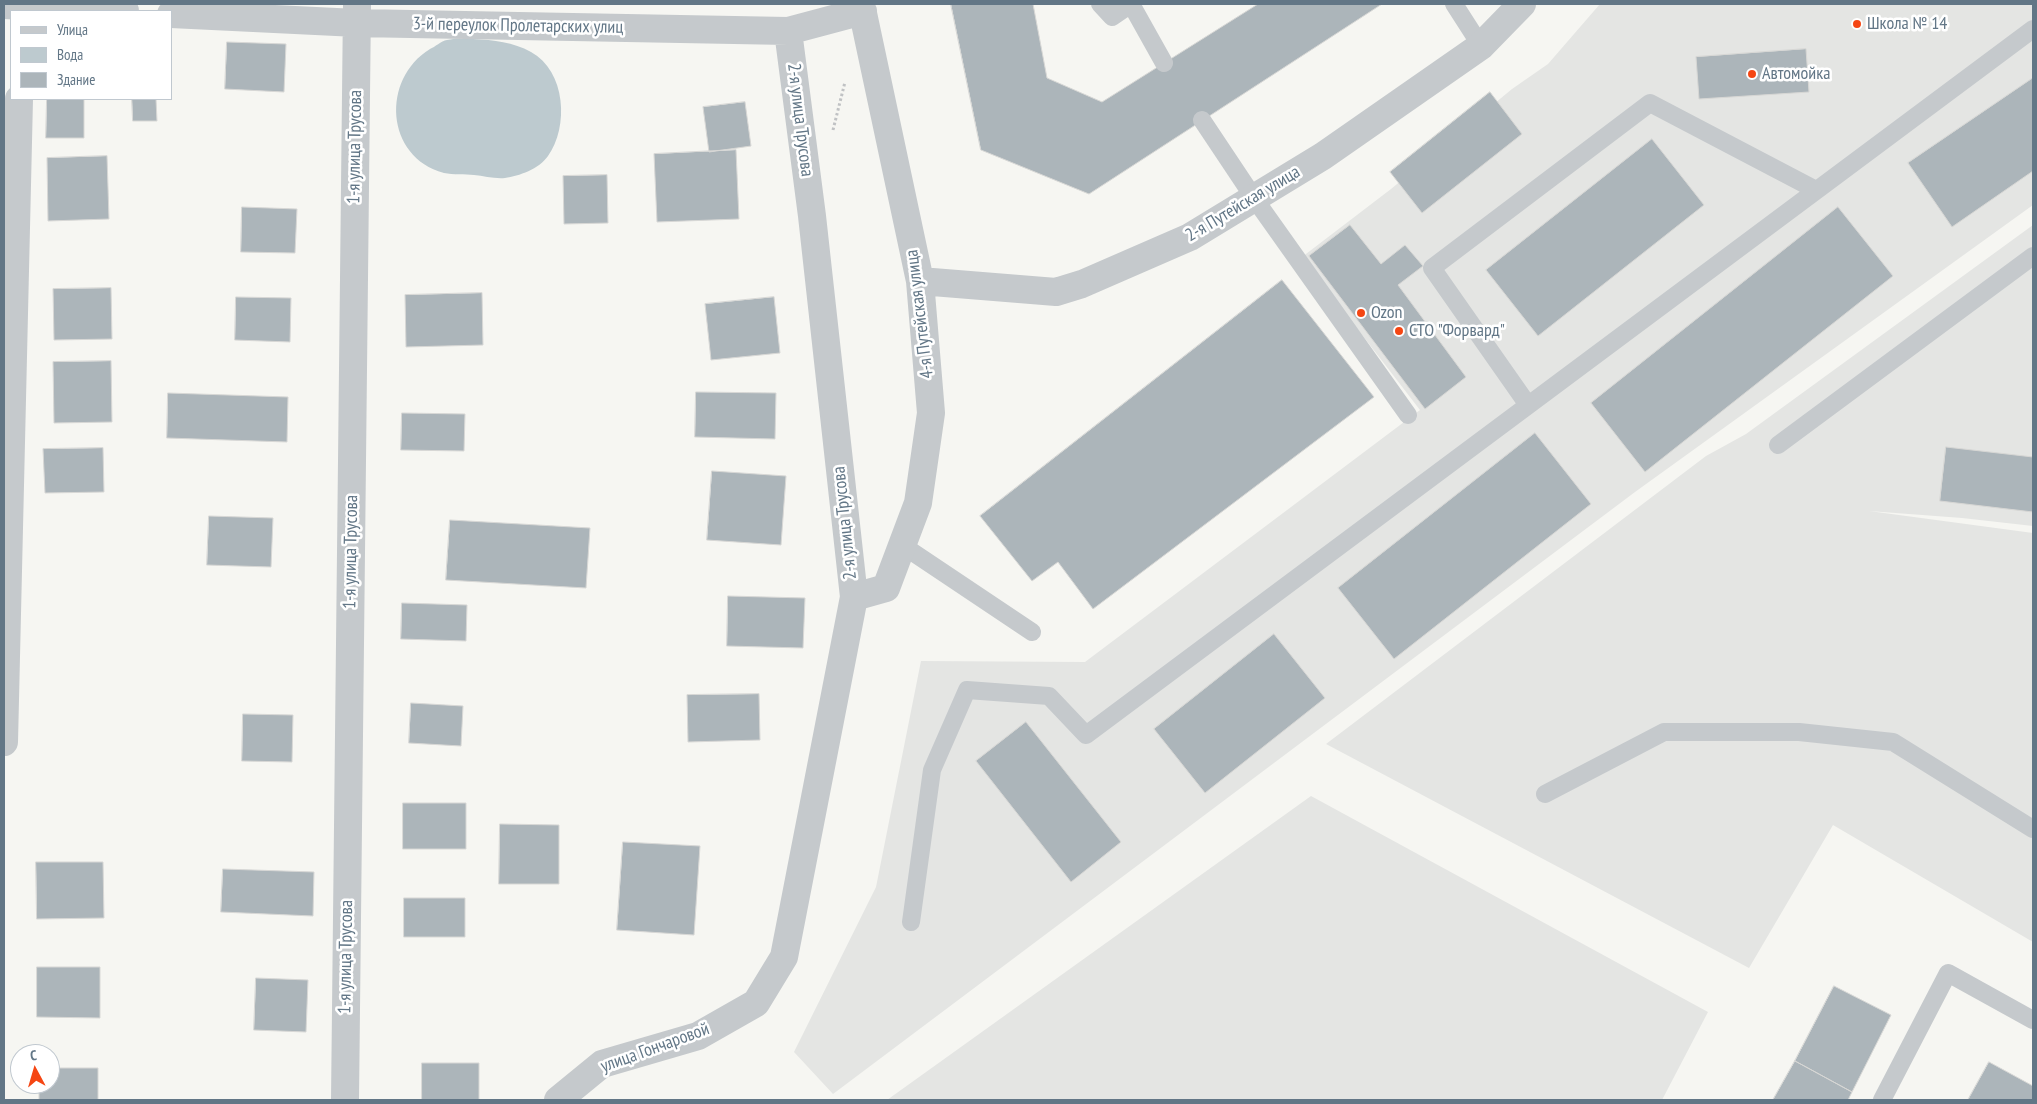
<!DOCTYPE html>
<meta charset="utf-8">
<style>
body{margin:0}
#map{position:relative;width:2037px;height:1104px;overflow:hidden;background:#f6f6f2;font-family:"PT Sans Narrow",sans-serif}
canvas{display:block}
.frame{position:absolute;inset:0;border:5px solid #627686;pointer-events:none}
.legend{position:absolute;left:10px;top:10px;width:162px;height:90px;box-sizing:border-box;background:#fff;border:1px solid #c0c8cf;margin:0;padding:6px 9px;list-style:none;font-size:15px;color:#627686}
.legend li{display:flex;align-items:center;gap:10px;height:25px}
.legend b{width:25px;border:1px solid #c0c8cf}
.north{position:absolute;left:10px;top:1044px;width:50px;height:50px;box-sizing:border-box;background:#fff;border:1px solid #c0c8cf;border-radius:50%;rotate:354deg;font-size:14px;font-weight:700;line-height:20px;text-align:center;color:#627686}
.north::after{content:'';display:block;margin:auto;width:18px;height:22px;background:#f54613;clip-path:polygon(50% 0,100% 100%,50% 72%,0 100%)}
</style>
<div id="map">
<canvas width="2037" height="1104"></canvas>
<div class="frame"></div>
<ul class="legend">
<li><b style="height:6px;background:#c5c9cc"></b>Улица</li>
<li><b style="height:14px;background:#bdcacf"></b>Вода</li>
<li><b style="height:14px;background:#acb5ba"></b>Здание</li>
</ul>
<div class="north">С</div>
</div>
<script>
const ctx = document.querySelector('canvas').getContext('2d');
ctx.lineJoin = 'round';
function fill(path, color) {
  ctx.fillStyle = color;
  ctx.fill(path, 'evenodd');
}
function stroke(path, color, width, dash) {
  ctx.strokeStyle = color;
  ctx.lineWidth = width;
  ctx.lineCap = dash ? 'butt' : 'round';
  ctx.setLineDash(dash || []);
  ctx.stroke(path);
}
function label(font, color, halo, rows, align = 'center') {
  ctx.font = font + ' "PT Sans Narrow",sans-serif';
  ctx.lineWidth = 5;
  ctx.setLineDash([]);
  ctx.textBaseline = 'middle';
  ctx.strokeStyle = halo;
  ctx.fillStyle = color;
  for (const [text, x, y, turn = 0] of rows) {
    ctx.save();
    ctx.translate(x, y);
    ctx.rotate((+turn || 0) * Math.PI / 180);
    ctx.textAlign = isNaN(turn) ? turn : align;
    if (halo) ctx.strokeText(text, 0, 0);
    ctx.fillText(text, 0, 0);
    ctx.restore();
  }
}
fill(new Path2D(`
 M1600,4H2033V205L1635,492L833,1094L794,1052L876,887L921,661L1085,662L1420,410L1302,257L1391,189L1512,89L1548,64Z
 M2033,225V526L1962,518L1869,511L2033,533V942L1833,825L1749,968L1326,744L1706,456L1746,434Z
 M1311,796L1708,1012L1662,1100H887Z`), '#e4e5e3');
fill(new Path2D(`
 M473,39C494,40 513,42 531,52C566,71 569,127 548,156C539,169 519,176 505,178C495,179 484,176 474,175C465,174 453,175 444,173C385,157 381,79 430,49C435,47 441,41 447,40C455,38 465,39 473,39Z`), '#bdcacf');
const building = new Path2D(`
 M951,4H1033L1047,78L1102,102L1258,4H1382L1089,194L981,150Z
 M227,42L286,44L284,92L225,89Z
 M1806,49L1809,92L1699,99L1696,57Z
 M2033,78V171L1952,227L1908,163Z
 M1490,92L1522,134L1422,213L1390,172Z
 M47,99H84V138H46Z
 M132,99H156L157,121H133Z
 M745,102L751,146L709,152L703,107Z
 M1652,139L1704,205L1538,336L1486,270Z
 M736,150L739,219L657,222L654,154Z
 M107,156L109,219L48,221L47,158Z
 M607,175L608,223L564,224L563,176Z
 M242,207L297,209L295,253L241,252Z
 M1838,207L1893,276L1645,472L1591,403Z
 M1350,225L1381,264L1405,245L1423,266L1398,285L1466,377L1425,409L1309,256Z
 M1282,280L1374,397L1093,609L1058,562L1032,581L980,516Z
 M111,288L112,339L54,340L53,289Z
 M482,293L483,345L406,347L405,295Z
 M236,297L291,298L290,342L235,340Z
 M774,297L780,353L711,360L705,304Z
 M111,361L112,422L54,423L53,362Z
 M696,392L776,393L775,439L695,437Z
 M168,393L288,397L287,442L167,438Z
 M402,413L465,414L464,451L401,450Z
 M1535,433L1591,504L1394,659L1338,588Z
 M1946,447L2033,457V512L1940,501Z
 M103,448L104,492L45,493L43,449Z
 M712,471L786,476L781,545L707,540Z
 M209,516L273,518L271,567L207,565Z
 M450,520L590,528L586,588L446,580Z
 M728,596L805,598L803,648L727,646Z
 M402,603L467,605L466,641L401,639Z
 M1274,634L1325,698L1205,793L1154,729Z
 M759,694L760,740L688,742L687,695Z
 M411,703L463,706L461,746L409,743Z
 M243,714L293,715L292,762L242,761Z
 M1026,722L1121,842L1071,882L976,761Z
 M403,803H466V849H403Z
 M500,824L559,825V884H499Z
 M623,842L700,846L694,935L617,930Z
 M36,862H103L104,918L37,919Z
 M223,869L314,872L313,916L221,912Z
 M404,898H465V937H404Z
 M37,967H100V1018L37,1017Z
 M256,978L308,980L306,1032L254,1030Z
 M1834,986L1891,1015L1852,1092L1795,1061Z
 M1795,1061L1852,1092L1848,1100H1773Z
 M1989,1062L2033,1086V1100H1968Z
 M422,1063H479V1100H422Z
 M50,1068H98V1100H39V1084H50Z`);
fill(building, '#acb5ba');
stroke(building, '#d7d7d5', 1);
stroke(new Path2D(`
 M833,130L845,82`), '#c0c2c4', 3, [2.5, 2.5]);
stroke(new Path2D(`
 M1100,4L1112,17L1131,4
 M1131,4L1164,63
 M1454,4L1481,46
 M1202,120L1254,198L1408,415
 M1528,405L1432,268L1650,103L1816,190
 M1778,445L2033,256
 M902,545L1032,632
 M1545,794L1664,732H1799L1893,742L2033,829
 M911,922L932,770L967,690L1049,696L1086,735L2033,29
 M1882,1100L1948,973L2033,1020`), '#c5c9cc', 18);
stroke(new Path2D(`
 M4,5L125,11
 M171,14L357,23L788,31L863,11
 M920,281L1056,292L1082,284L1190,237L1323,156L1481,46L1522,4
 M854,597L886,588L918,503L931,413L920,281L861,4
 M4,742L19,99
 M345,1100L357,4
 M558,1100L602,1064L698,1036L756,1003L784,957L854,597L812,216L788,31`), '#c5c9cc', 28);
for (const [x, y, r, color] of [
 [1857,24,5,"#f54613"],
 [1752,74,5,"#f54613"],
 [1361,313,5,"#f54613"],
 [1399,331,5,"#f54613"]
]) {
  const dot = new Path2D();
  dot.arc(x, y, r, 0, 2 * Math.PI);
  ctx.fillStyle = color;
  ctx.fill(dot);
  stroke(dot, '#fff', 2);
}
label('18px', '#627686', '#fff', [
 ["Школа № 14",1867,24],
 ["Автомойка",1762,74],
 ["Ozon",1371,313],
 ["СТО \"Форвард\"",1409,331]
], 'left');
label('18px', '#627686', '#fff', [
 ["3-й переулок Пролетарских улиц",518,26,1],
 ["2-я улица Трусова",800,120,83],
 ["1-я улица Трусова",355,147,-89],
 ["2-я Путейская улица",1243,204,-31],
 ["4-я Путейская улица",920,314,-97],
 ["2-я улица Трусова",845,523,-96],
 ["1-я улица Трусова",351,552,-89],
 ["1-я улица Трусова",346,957,-89],
 ["улица Гончаровой",655,1048,-20]
]);
</script>
